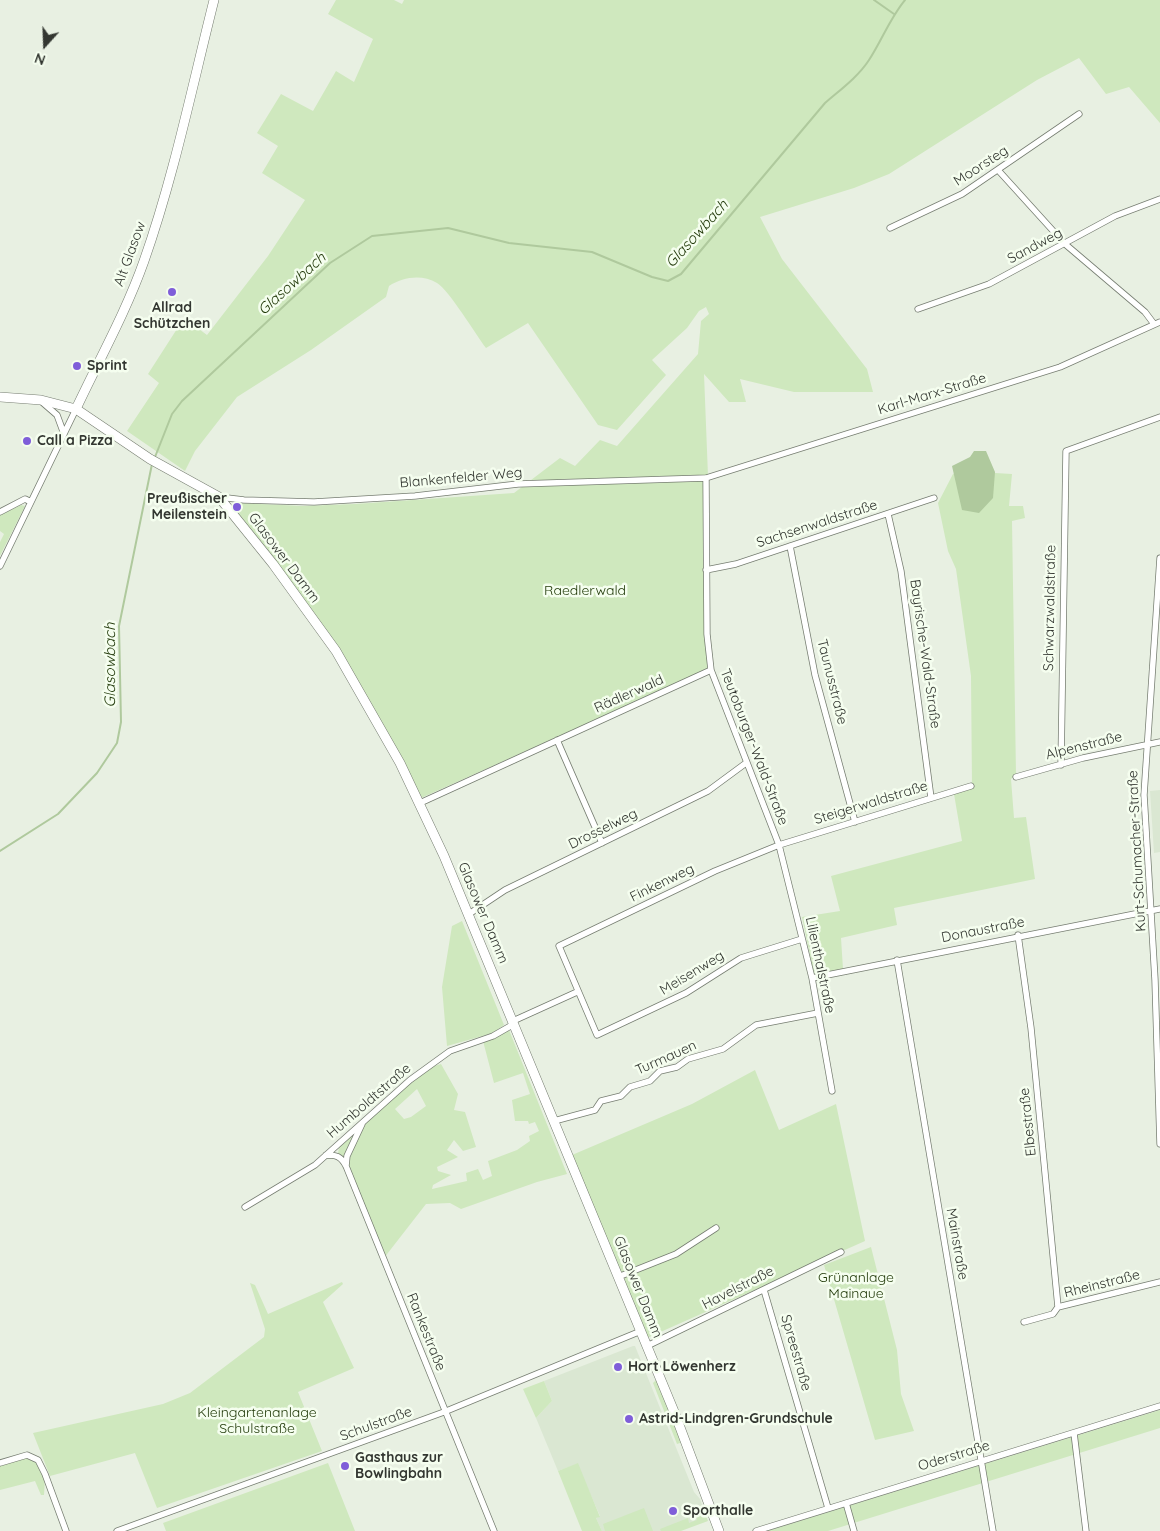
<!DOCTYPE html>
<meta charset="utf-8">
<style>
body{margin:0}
#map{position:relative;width:1160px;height:1531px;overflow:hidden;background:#e8f0e2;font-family:Quicksand,sans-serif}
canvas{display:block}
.north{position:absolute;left:20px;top:20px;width:50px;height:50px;-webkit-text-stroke:4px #f5feef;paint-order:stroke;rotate:200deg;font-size:14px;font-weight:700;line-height:20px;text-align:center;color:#333731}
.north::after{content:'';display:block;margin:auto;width:18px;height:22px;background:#333731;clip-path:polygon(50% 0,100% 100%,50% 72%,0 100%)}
</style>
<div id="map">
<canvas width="1160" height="1531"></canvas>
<div class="north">N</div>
</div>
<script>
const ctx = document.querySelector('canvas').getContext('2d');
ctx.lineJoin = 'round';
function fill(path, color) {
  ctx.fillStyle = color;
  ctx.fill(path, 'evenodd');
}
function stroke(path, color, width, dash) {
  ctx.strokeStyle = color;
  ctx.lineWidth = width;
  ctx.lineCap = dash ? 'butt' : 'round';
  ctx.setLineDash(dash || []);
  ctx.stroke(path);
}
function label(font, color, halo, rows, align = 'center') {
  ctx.font = font + ' Quicksand,sans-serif';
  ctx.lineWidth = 5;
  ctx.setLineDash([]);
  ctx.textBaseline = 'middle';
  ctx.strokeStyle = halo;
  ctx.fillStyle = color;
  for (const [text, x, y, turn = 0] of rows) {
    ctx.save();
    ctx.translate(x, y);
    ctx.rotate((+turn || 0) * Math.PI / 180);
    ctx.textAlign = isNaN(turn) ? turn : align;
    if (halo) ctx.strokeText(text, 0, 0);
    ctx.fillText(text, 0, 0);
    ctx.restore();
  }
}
fill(new Path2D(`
 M1160,790V852L1154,853L1150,791Z
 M633,1346H635L694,1492L700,1499L707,1519L673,1531H602L596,1518L600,1516L577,1464L558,1471L536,1418L552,1401L544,1381Z`), '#dae7d2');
fill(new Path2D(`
 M336,0H394L402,4L404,0H1160V123L1129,87L1106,94L1079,58L1037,80L889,174L854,188L760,217L782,259L867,369L873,392H794L740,379L746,402H729L704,374L708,476L707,670L421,798L385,729L235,512V508L239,503L303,506L355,504L514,493L560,458L575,466L600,440L617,446L698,354L701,321L709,314L706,307L699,311L687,328L652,360L666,375L617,430L598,425L528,323L486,348C476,335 449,290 437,283C422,274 403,277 389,286L386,297L311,350L237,397L195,451L185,471L127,431L159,383L148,374L184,318L207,335L268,256L305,200L262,173L278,146L257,133L281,94L313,111L336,71L354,82L373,39L328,14Z
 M961,471L1012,474L1009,506H1023L1025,518L1012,521L1016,775L1011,779L1014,818L1026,817L1035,879L894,908L897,925L841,938L843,969L814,974L802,917L840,911L831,876L962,841L954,794L972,787L971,676L956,569L948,551L938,503L953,474Z
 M21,505L25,506L0,556V542L4,534L0,531V515Z
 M462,921L504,1025L493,1033L447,1046L442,987L452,926Z
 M509,1030L567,1174L537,1182L461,1209L450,1203L426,1204L384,1258L338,1154L339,1147L420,1073L431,1067L441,1064L458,1094L454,1110L465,1112L476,1147L463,1151L454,1140L447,1150L458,1157L437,1167L438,1171L451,1175L433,1185L432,1189L467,1181L466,1173L478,1169L483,1180L492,1176L488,1161L517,1150L530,1141L529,1136L539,1131L535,1122L529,1124L528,1121H515L512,1100L530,1094L523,1073L494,1083L483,1041ZM417,1089L426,1106L411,1117L404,1119L395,1109Z
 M755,1070L779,1130L836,1104L865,1241L647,1338L572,1155L692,1104Z
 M871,1247L897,1350L901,1394L914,1431L875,1440L824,1265Z
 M342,1282L343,1284L323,1302L354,1368L298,1392L322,1451L157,1508L135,1453L50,1476L33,1433L163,1404L190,1393L264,1337L265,1329L250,1283L255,1285L268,1314Z
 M657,1379L683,1442L677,1444L653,1383Z
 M544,1381L552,1401L536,1418L523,1389Z
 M1160,1410V1428L828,1531H767Z
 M25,1456C44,1464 46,1475 44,1495H41L35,1481L0,1490V1464Z
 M328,1463L355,1531H166L163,1523Z
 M578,1463L600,1517L596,1518L602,1531H582L558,1471Z
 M702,1506L708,1521L681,1531H661L660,1529L688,1518L689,1523L697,1520V1509Z
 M644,1508L653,1531H605L603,1524Z`), '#cfe8be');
fill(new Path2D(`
 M974,451H986L995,472L993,498L979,513L962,510L952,466L970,457Z`), '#afc99d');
stroke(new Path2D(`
 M874,0L894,14
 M155,457L172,414L182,401L330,263L372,236L448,228L509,243L592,252L652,277L668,281L681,274L825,103C840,90 858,77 869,60C882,40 890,18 905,0
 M0,851L58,814L97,773L117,743L121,722L119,626L152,464`), '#afc99d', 2);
const street = new Path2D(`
 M998,170L1065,244L1145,312L1154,324
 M890,228L962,194L1079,114
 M918,309L989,284L1115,216L1160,199
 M42,402L57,415L64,434
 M706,478L707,634L711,670L779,845L812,978L832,1091
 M219,497L244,500L314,502L415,496L518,484L706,478L1060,367L1160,322
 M0,512L25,499L31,502
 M888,514L901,571L931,798
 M790,546L815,675L855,822
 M1160,558L1144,795L1155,980L1160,1144
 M0,566L76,409
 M706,570L736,564L934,498
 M557,740L602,843
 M1061,765L1066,451L1160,417
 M1016,777L1083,758L1160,742
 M420,803L711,670
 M469,914L505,890L708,791L746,763
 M1018,935L1031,1028L1058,1307
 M802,939L741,958L686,993L597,1035L559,946L715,871L779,845L971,786
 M897,960L993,1531
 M812,978L1160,909
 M513,1021L577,992
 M554,1121L595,1110L601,1101L621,1096L630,1087L650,1081L660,1071L677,1067L688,1059L723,1049L756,1025L818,1013
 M326,1155C336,1155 341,1156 346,1166L494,1531
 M346,1166L347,1156L362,1124
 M245,1207L315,1165L410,1080L450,1051L493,1036L514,1024
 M618,1277L676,1254L716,1228
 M764,1290L828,1508
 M1024,1322L1053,1314L1058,1307L1160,1282
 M647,1346L841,1252
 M1074,1433L1086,1531
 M0,1463L27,1455L38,1460L45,1474L66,1531
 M846,1503L854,1531
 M117,1531L444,1412L641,1331
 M756,1531L1160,1406`);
const secondary = new Path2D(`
 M0,397L41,400L76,409L150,459L219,497L273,564L336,651L400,763L444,856L675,1414L719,1531
 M76,409C99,360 126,312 144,261C174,176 192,87 214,0`);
stroke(street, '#767d71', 7);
stroke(secondary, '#767d71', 10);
stroke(street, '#fff', 5.5);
stroke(secondary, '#fff', 9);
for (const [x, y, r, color] of [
 [172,292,5,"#7f5ed9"],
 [77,366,5,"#7f5ed9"],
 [27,441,5,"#7f5ed9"],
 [237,507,5,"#7f5ed9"],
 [618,1367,5,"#7f5ed9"],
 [629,1419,5,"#7f5ed9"],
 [345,1466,5,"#7f5ed9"],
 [673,1511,5,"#7f5ed9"]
]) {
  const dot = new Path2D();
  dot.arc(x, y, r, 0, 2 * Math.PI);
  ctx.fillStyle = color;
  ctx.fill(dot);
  stroke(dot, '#f5feef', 2);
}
label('14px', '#333731', '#f5feef', [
 ["Moorsteg",981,166,-33],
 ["Sandweg",1035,246,-28],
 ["Alt Glasow",130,254,-70],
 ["Karl-Marx-Straße",932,394,-17],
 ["Blankenfelder Weg",461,478,-5],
 ["Sachsenwaldstraße",817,524,-18],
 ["Glasower Damm",284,558,53],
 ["Schwarzwaldstraße",1050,608,-89],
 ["Bayrische-Wald-Straße",925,654,82],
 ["Taunusstraße",832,682,76],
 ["Rädlerwald",629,694,-24],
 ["Alpenstraße",1084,746,-14],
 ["Teutoburger-Wald-Straße",754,747,69],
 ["Steigerwaldstraße",871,803,-17],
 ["Drosselweg",603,829,-26],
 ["Kurt-Schumacher-Straße",1137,851,-93],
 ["Finkenweg",662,883,-26],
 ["Glasower Damm",483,913,67],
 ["Donaustraße",983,930,-11],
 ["Lilienthalstraße",820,965,78],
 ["Meisenweg",692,973,-31],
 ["Turmauen",666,1058,-24],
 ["Humboldtstraße",369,1101,-41],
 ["Elbestraße",1028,1122,-96],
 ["Mainstraße",957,1244,80],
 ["Rheinstraße",1102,1284,-14],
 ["Glasower Damm",638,1287,68],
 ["Havelstraße",738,1288,-27],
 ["Rankestraße",426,1332,68],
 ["Spreestraße",796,1353,74],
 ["Schulstraße",376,1424,-20],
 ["Oderstraße",954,1456,-17]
]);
label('bold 14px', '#333731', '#f5feef', [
 ["Allrad",172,308,"center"],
 ["Schützchen",172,324,"center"],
 ["Sprint",87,366],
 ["Call a Pizza",37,441],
 ["Preußischer",227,499,"right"],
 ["Meilenstein",227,515,"right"],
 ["Hort Löwenherz",628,1367],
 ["Astrid-Lindgren-Grundschule",639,1419],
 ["Gasthaus zur",355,1458],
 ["Bowlingbahn",355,1474],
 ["Sporthalle",683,1511]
], 'left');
label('14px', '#1e3706', '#f5feef', [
 ["Raedlerwald",585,591],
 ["Grünanlage",856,1278],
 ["Mainaue",856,1294],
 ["Kleingartenanlage",257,1413],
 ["Schulstraße",257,1429]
]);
label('italic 15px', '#1e3606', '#f5feef', [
 ["Glasowbach",697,234,-48],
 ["Glasowbach",292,284,-42],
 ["Glasowbach",110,665,-90]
]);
</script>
